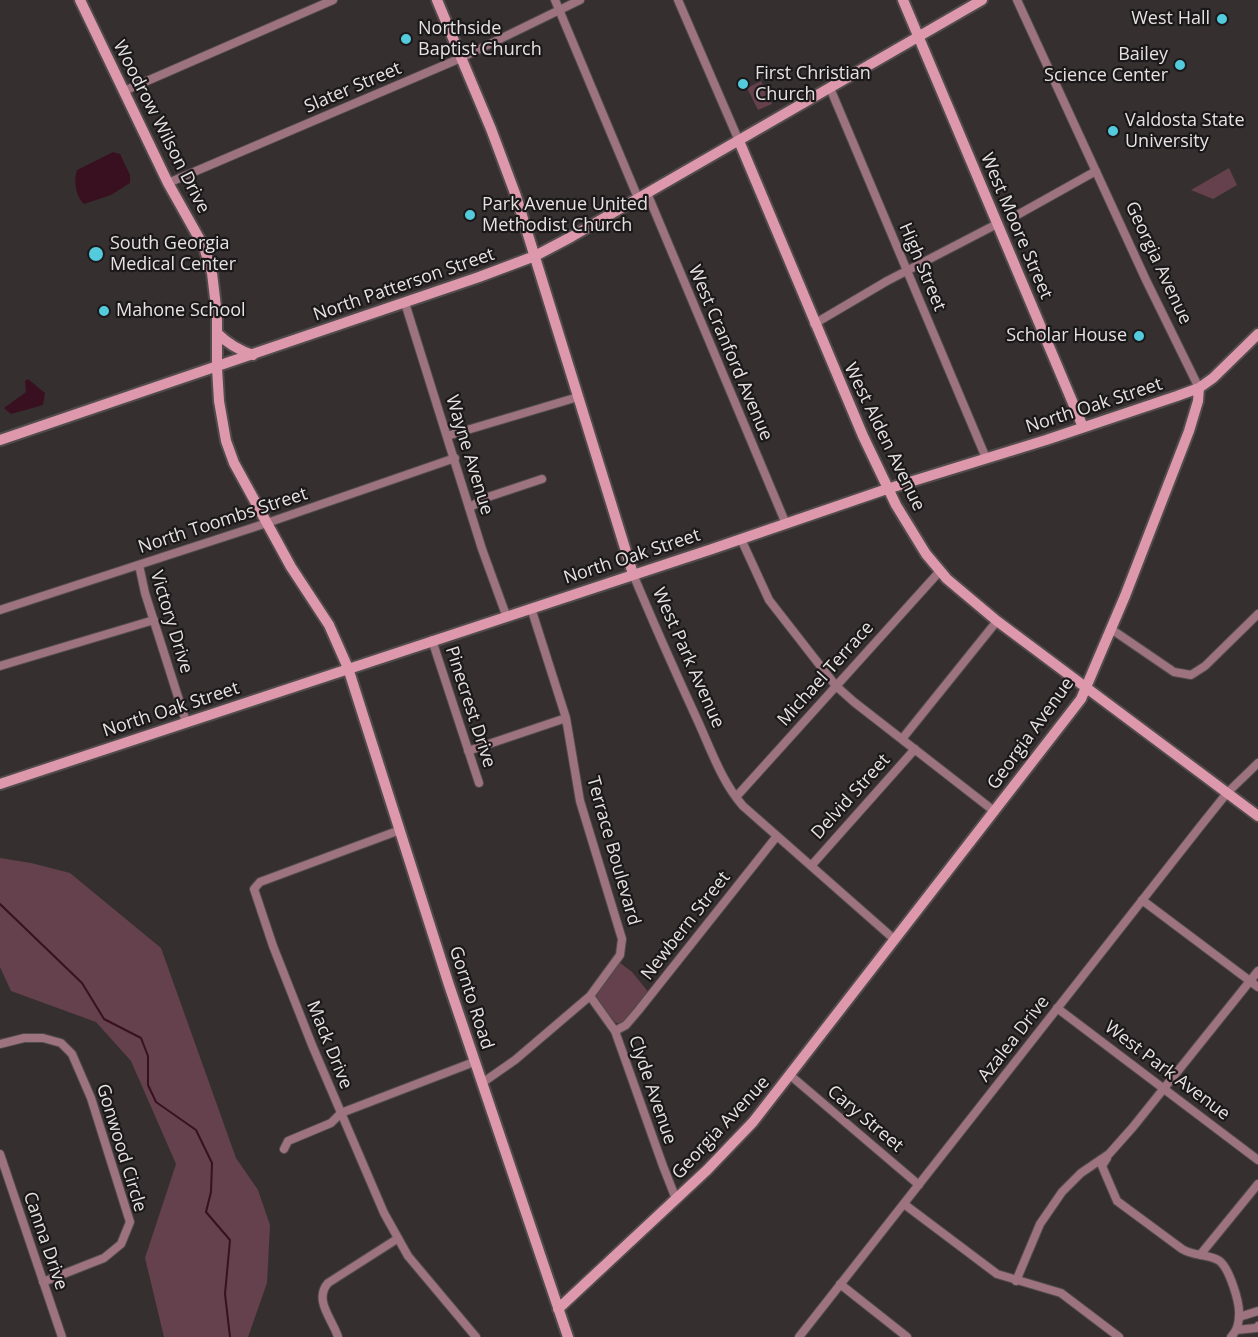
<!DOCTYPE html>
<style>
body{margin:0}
canvas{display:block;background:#352f30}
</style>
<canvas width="1258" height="1337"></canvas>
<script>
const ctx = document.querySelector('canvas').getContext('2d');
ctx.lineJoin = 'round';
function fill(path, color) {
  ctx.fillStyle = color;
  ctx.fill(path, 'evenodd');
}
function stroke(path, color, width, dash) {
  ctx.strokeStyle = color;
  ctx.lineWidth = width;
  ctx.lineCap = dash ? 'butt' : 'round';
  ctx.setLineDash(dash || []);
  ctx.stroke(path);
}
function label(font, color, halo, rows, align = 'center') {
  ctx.font = font + ' "Open Sans",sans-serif';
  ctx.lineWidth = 4.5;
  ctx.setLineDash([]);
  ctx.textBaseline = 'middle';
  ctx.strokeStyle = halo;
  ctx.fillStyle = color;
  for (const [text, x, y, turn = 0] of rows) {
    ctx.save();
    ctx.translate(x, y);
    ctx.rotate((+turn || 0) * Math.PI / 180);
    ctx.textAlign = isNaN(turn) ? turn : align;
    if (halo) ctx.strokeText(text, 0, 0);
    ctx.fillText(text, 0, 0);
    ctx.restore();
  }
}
fill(new Path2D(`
 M761,81L772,104L758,110L747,88Z
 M1229,168L1237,185L1213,199L1191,190Z
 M0,858L31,863L70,873L161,948L236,1158L258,1190L270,1225L267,1283L248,1337H164L145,1258L176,1164L131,1061L96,1022L11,991L0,967Z
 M619,962L632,972L650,994L625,1024L616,1023L597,1000L596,994Z`), '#64414c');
fill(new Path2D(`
 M113,152L120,154L130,175V183L111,195L84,204C76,197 73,181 77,170Z
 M28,379L45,393L43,405L11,414L4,408L26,392L25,381Z`), '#39101f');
stroke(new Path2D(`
 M0,904L82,983L104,1019L141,1038L148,1056V1085L156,1102L196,1130L212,1163L211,1192L206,1212L230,1240L225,1294L230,1337`), '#39101f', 2);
const street = new Path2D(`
 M555,0L638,198
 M678,0L739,141
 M1017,0L1146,280L1199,388
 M830,88L986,458
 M124,91L333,0
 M168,183L461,58L580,0
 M647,193L786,524
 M1019,214L1096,171
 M405,303L482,549L506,615
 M814,324L887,281L997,224
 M447,436L578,397
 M469,508L485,498L542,479
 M741,539L769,600L836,686L854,702L994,811
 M139,565L145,593L186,722
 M633,574C653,622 674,669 696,717C710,747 721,781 743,806L894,939
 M0,610L267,523L455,458
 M1111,629L1174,672L1191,675L1205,666L1258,614
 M432,640L479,783
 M0,666L154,620
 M902,739L997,621
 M468,751L566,718
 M736,797L940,571
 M400,830L260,882L254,889L273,946L312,1045L384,1213L408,1256L476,1337
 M811,866L915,749
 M1142,900L1258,987
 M590,996L615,1031L663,1166L676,1199
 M1057,1008L1258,1160
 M615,1031L626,1025L638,1011L777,836
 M0,1044L24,1038H43L61,1043L72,1054L91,1098L130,1222L121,1244L104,1258L43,1282
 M791,1076L919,1185
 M482,1083L515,1060L590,996L620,955L622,939L580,801L566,718L531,608
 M284,1149L288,1141L331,1123L341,1113L474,1062
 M0,1154L62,1337
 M1107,1158L1102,1166L1117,1201L1182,1249C1193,1256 1207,1254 1218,1260C1229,1266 1240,1303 1239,1315C1239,1324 1237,1331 1231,1337
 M904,1204L997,1274L1061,1293L1119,1337
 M1200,1255L1258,1184
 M1016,1281L1040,1224L1062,1192L1081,1173L1109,1154L1133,1127L1258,971
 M840,1284L907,1337
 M1239,1317L1258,1311
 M1236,1330L1256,1328L1258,1326
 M338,1337C333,1320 313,1300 328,1283L397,1239
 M799,1337L1199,828L1227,793L1258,763`);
const secondary = new Path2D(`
 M80,0L168,183L204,247L212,273L217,315V368L219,401L226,441L234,463L291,567L329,625L348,668L449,985L568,1337
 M437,0L491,129L516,196L633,574
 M903,0L1083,427
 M739,141L863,436L896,505L926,554L947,579L997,621L1258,816
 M217,333C228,344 238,350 253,355
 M0,440L479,277L535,256L571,237L982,0
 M0,784L712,549L887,489L1046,440L1177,396L1199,388L1213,378L1258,334
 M558,1309L707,1170L753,1122L1081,699L1125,596L1189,431L1198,401L1199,388`);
stroke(street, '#514b4c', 10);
stroke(secondary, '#514b4c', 14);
stroke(street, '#9e7380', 8);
stroke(secondary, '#dd98ac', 10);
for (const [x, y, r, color] of [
 [1222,19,6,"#54cadd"],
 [406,39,6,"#54cadd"],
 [1180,65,6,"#54cadd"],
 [743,84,6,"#54cadd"],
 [1113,131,6,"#54cadd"],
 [470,215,6,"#54cadd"],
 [96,254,8,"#54cadd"],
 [104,311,6,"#54cadd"],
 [1139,336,6,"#54cadd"]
]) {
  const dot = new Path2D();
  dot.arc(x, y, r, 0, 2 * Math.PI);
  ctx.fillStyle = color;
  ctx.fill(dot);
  stroke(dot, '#1b1819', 2);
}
label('18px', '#e6e1e2', '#1b1819', [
 ["West Hall",1210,19,"right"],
 ["Northside",418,29],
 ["Baptist Church",418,50],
 ["Bailey",1168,55,"right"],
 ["Science Center",1168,76,"right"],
 ["First Christian",755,74],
 ["Church",755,95],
 ["Valdosta State",1125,121],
 ["University",1125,142],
 ["Park Avenue United",482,205],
 ["Methodist Church",482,226],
 ["South Georgia",110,244],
 ["Medical Center",110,265],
 ["Mahone School",116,311],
 ["Scholar House",1127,336,"right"]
], 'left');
label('18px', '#e6e1e2', '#1b1819', [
 ["Slater Street",353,88,-23],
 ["Woodrow Wilson Drive",161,127,63],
 ["West Moore Street",1016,226,67],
 ["Georgia Avenue",1158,263,65],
 ["High Street",922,267,67],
 ["North Patterson Street",404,285,-19],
 ["West Cranford Avenue",730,353,67],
 ["North Oak Street",1094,406,-18],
 ["West Alden Avenue",884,437,64],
 ["Wayne Avenue",469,455,73],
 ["North Toombs Street",223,521,-18],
 ["North Oak Street",632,557,-18],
 ["Victory Drive",171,622,73],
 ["West Park Avenue",688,658,66],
 ["Michael Terrace",826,674,-48],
 ["Pinecrest Drive",470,707,72],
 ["North Oak Street",171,710,-18],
 ["Georgia Avenue",1031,734,-54],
 ["Delvid Street",851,797,-48],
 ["Terrace Boulevard",613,851,74],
 ["Newbern Street",686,926,-52],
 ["Gornto Road",471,998,72],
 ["Azalea Drive",1014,1039,-52],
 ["Mack Drive",329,1045,68],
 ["West Park Avenue",1167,1071,37],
 ["Clyde Avenue",652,1090,71],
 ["Cary Street",865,1119,40],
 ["Georgia Avenue",721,1128,-47],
 ["Gonwood Circle",121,1148,73],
 ["Canna Drive",45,1241,71]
]);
</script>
